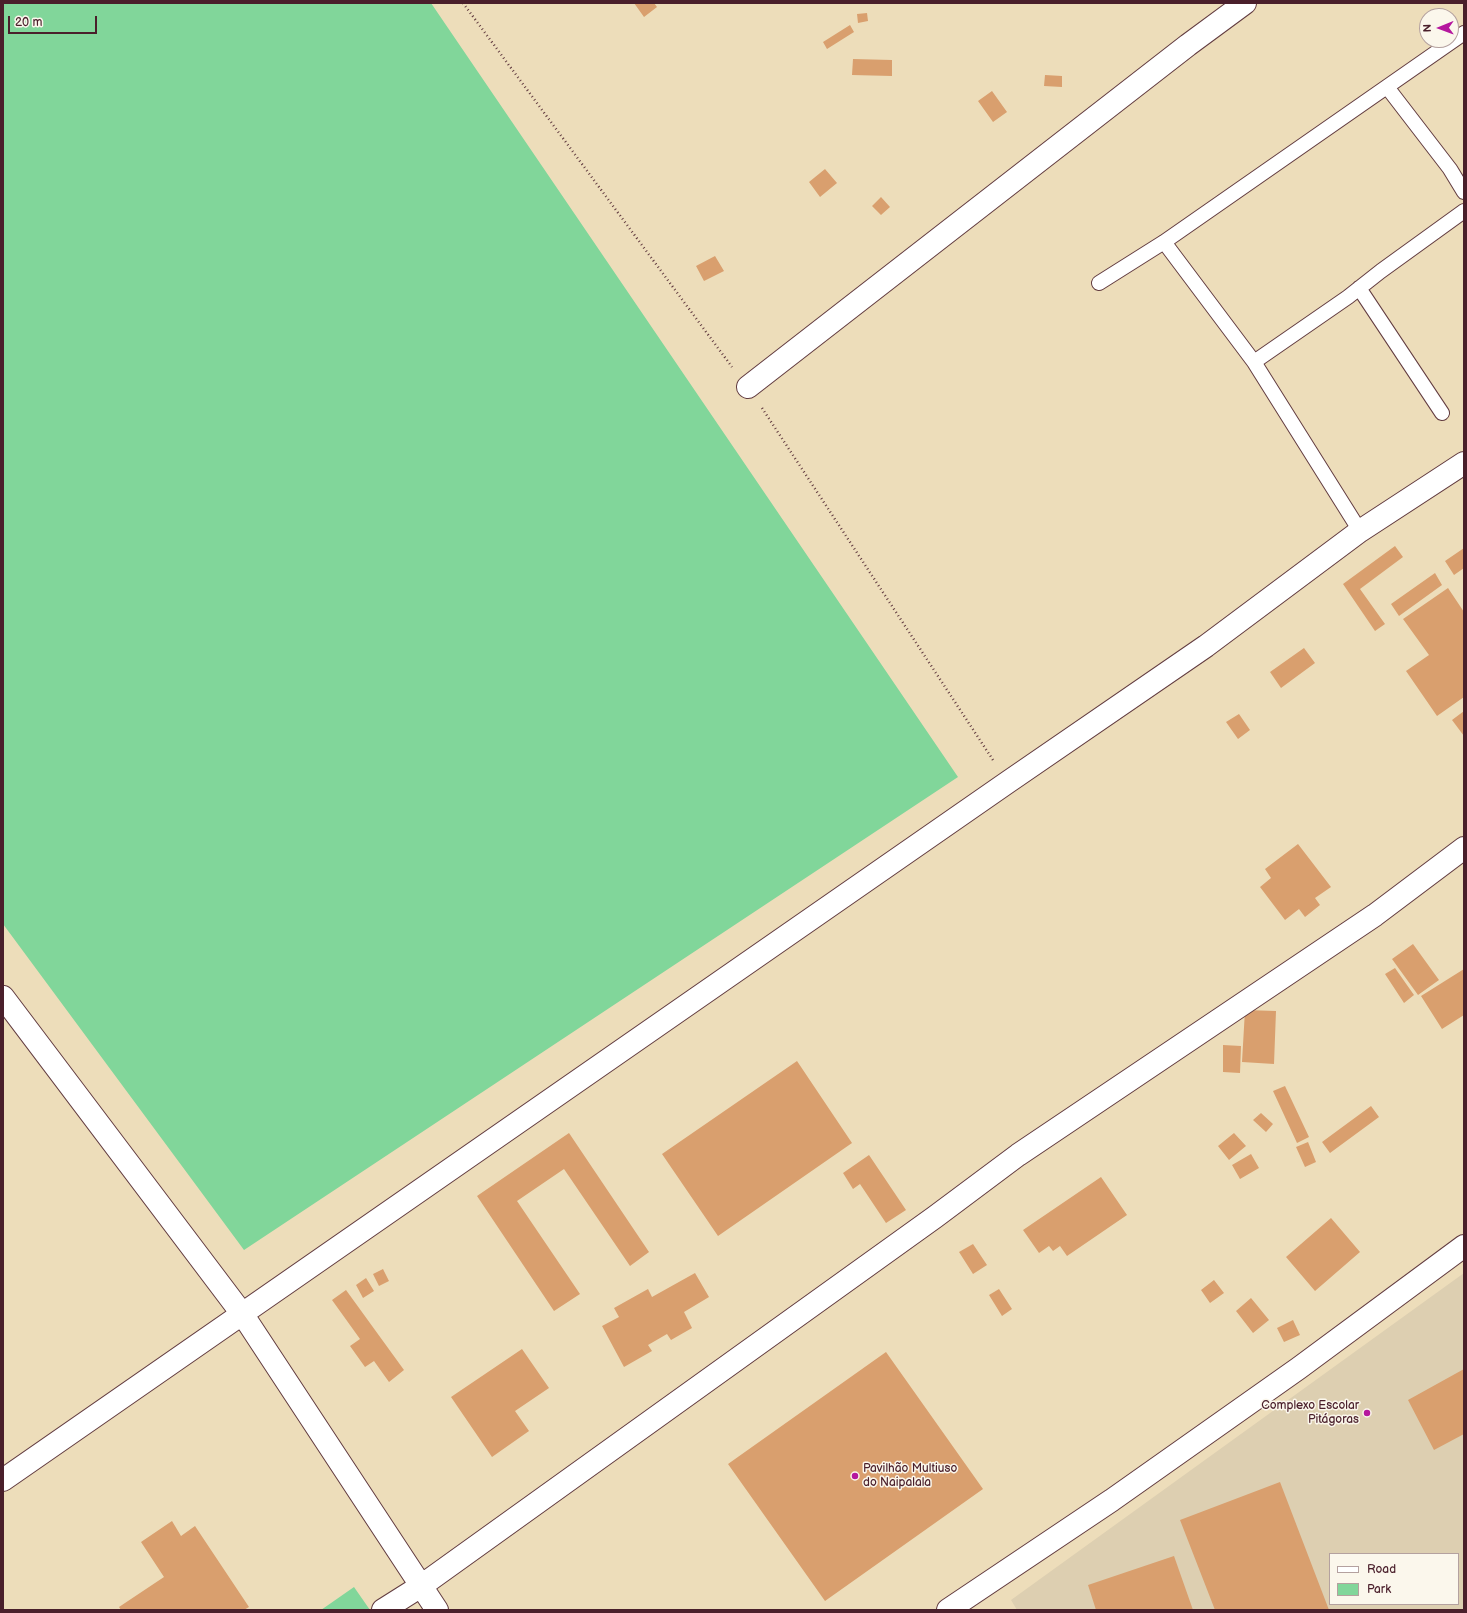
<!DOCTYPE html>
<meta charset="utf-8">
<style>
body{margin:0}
#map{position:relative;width:1467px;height:1613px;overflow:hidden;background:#edddba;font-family:"Balsamiq Sans",sans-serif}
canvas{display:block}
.frame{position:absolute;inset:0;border:4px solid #4a1f2b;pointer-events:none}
.legend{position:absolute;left:1329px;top:1553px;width:130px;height:52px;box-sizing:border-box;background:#fbf7ec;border:1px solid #b4a19f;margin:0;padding:5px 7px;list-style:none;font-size:12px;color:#4a1f2b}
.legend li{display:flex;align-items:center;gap:8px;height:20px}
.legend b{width:20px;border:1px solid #b4a19f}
.north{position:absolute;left:1419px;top:8px;width:40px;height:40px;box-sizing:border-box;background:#fbf7ec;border:1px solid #b4a19f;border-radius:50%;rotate:269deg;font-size:11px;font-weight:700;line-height:16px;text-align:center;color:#4a1f2b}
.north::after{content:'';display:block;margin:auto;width:14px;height:18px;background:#b5179e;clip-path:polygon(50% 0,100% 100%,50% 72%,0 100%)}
.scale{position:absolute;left:8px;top:16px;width:89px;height:18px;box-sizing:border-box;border:2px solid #4a1f2b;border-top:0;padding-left:5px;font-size:12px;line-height:14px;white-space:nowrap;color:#4a1f2b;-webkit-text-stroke:3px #fbf7ec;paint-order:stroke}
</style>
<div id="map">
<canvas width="1467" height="1613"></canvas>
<div class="frame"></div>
<ul class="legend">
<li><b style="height:5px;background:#fff"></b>Road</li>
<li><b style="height:11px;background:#81d69a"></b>Park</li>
</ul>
<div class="north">N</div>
<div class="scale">20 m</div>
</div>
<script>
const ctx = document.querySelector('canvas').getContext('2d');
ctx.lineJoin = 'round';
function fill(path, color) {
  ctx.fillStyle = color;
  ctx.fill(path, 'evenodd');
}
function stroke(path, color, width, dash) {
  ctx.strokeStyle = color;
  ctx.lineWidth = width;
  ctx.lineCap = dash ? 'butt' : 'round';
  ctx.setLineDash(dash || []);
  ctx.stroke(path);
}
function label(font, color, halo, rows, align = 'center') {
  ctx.font = font + ' "Balsamiq Sans",sans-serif';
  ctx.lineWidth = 3;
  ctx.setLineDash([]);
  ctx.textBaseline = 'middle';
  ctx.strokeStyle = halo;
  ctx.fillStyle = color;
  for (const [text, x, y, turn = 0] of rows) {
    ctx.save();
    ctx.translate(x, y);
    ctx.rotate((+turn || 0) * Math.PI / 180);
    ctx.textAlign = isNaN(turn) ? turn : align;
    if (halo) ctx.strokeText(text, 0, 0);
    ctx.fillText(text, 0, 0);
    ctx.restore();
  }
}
fill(new Path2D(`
 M1464,1273V1610H1017L1011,1600ZM1330,1554H1458V1604H1330Z`), '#ddcfb1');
fill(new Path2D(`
 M3,3H431L958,777L244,1250L3,924Z
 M354,1587L370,1610H321Z`), '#81d69a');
fill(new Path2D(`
 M634,3H654L657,7L644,17Z
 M867,13L868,21L858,23L857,14Z
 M850,25L854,32L827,49L823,42Z
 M853,59L892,60V76L852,75Z
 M1045,75L1062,76V87L1044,86Z
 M992,91L1007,112L993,122L978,101Z
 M825,169L837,183L820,197L809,182Z
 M881,197L890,207L881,215L872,206Z
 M715,256L724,271L704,281L696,266Z
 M1395,546L1403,557L1360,589L1385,624L1375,631L1343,584Z
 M1464,548V568L1454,575L1445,561Z
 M1435,573L1442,585L1399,616L1391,604Z
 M1448,588L1464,612V697L1437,716L1406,671L1429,655L1403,619Z
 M1304,648L1315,663L1281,688L1270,672Z
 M1464,711V736L1452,720Z
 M1239,714L1250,730L1238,739L1226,722Z
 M1298,844L1331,887L1315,898L1320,905L1305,917L1299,909L1285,920L1260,887L1271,878L1265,869Z
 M1413,944L1439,980L1418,995L1392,959Z
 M1395,968L1414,995L1404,1003L1385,974Z
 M1464,969V1015L1442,1029L1421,996Z
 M1245,1010L1276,1011L1274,1064L1242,1062Z
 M1223,1045L1241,1046L1240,1073L1223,1072Z
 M797,1061L852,1143L718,1236L662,1154Z
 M1285,1086L1309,1137L1297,1143L1273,1091Z
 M1371,1106L1379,1117L1330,1153L1322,1142Z
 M1261,1113L1273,1124L1266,1132L1253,1120Z
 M569,1133L649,1252L630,1266L564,1169L517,1201L580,1294L554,1311L477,1196Z
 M1234,1133L1246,1146L1229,1160L1218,1146Z
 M1308,1142L1316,1162L1305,1167L1296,1147Z
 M1251,1154L1259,1168L1240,1179L1232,1165Z
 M869,1155L906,1210L886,1223L860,1184L853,1189L843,1173Z
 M1101,1177L1127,1215L1067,1256L1060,1246L1053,1251L1049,1246L1039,1253L1023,1230Z
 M1331,1218L1360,1252L1315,1291L1286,1257Z
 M973,1244L987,1265L973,1274L959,1252Z
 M383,1269L389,1281L379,1286L373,1274Z
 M695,1273L709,1297L684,1312L692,1328L671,1340L667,1334L648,1345L652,1351L624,1367L602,1326L619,1317L614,1308L648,1289L652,1297Z
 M366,1278L374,1291L363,1298L356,1285Z
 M1214,1280L1224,1293L1210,1303L1201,1290Z
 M999,1289L1012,1309L1002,1316L989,1295Z
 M346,1290L404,1370L389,1382L374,1361L365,1367L350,1346L360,1339L332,1300Z
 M1251,1298L1269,1320L1253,1333L1236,1311Z
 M1293,1320L1300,1335L1284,1342L1277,1328Z
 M522,1349L549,1388L515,1411L529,1431L492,1457L451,1397Z
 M886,1352L983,1489L825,1601L728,1464Z
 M1464,1369V1434L1434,1450L1408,1400Z
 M1280,1482L1329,1610H1215L1180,1520Z
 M172,1521L181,1536L195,1526L249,1607L244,1610H121L119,1607L164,1577L141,1542Z
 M1174,1556L1193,1610H1096L1088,1585Z`), '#d99f6e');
const lane = new Path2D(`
 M1387,87L1450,169L1464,192
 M1164,242L1254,362L1360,531
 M1099,283L1164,242L1464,33
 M1359,288L1442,413
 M1254,362L1348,297L1381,271L1464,211`);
const street = new Path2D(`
 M748,387L1188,45L1245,3
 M3,997L243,1315L437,1610
 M3,1480L1008,782L1206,646L1360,531L1464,463
 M383,1610L421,1586L935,1217L1018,1155L1375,915L1464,848
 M948,1610L1112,1500L1299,1368L1464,1246`);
stroke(lane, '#623c40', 16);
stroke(street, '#623c40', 24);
stroke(new Path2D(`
 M463,3L732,367
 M762,408L993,760`), '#623c40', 2.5, [1, 3]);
stroke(lane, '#fff', 14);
stroke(street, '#fff', 22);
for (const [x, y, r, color] of [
 [1367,1413,4,"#b5179e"],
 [855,1476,4,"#b5179e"]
]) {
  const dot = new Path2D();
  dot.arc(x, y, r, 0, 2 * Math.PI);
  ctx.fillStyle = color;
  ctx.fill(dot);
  stroke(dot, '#fbf7ec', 1.5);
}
label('12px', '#4a1f2b', '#fbf7ec', [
 ["Complexo Escolar",1359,1406],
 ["Pitágoras",1359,1420],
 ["Pavilhão Multiuso",863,1469,"left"],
 ["do Naipalala",863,1483,"left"]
], 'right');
</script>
